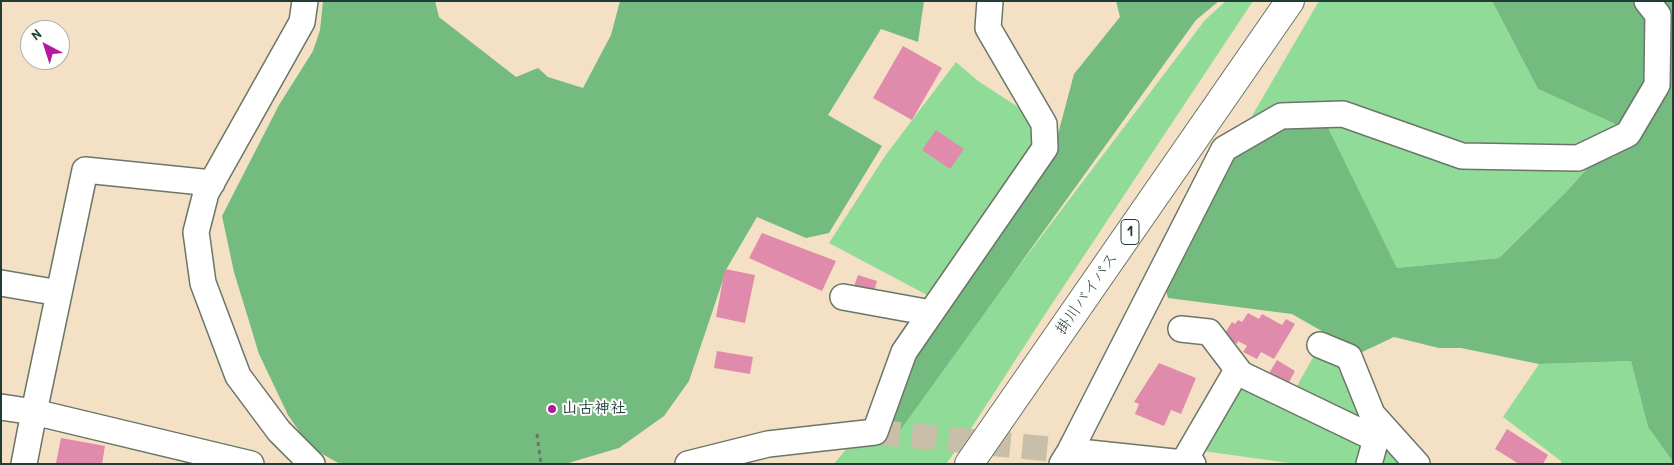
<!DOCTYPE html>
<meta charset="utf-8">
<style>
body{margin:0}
#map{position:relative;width:1674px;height:465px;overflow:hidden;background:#f4e0c5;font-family:"Patrick Hand",sans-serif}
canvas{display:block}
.frame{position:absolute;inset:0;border:2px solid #1f3d34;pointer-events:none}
.north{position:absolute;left:20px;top:20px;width:50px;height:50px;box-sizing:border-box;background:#fff;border:1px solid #a5b1ae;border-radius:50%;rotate:320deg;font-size:14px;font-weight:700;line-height:20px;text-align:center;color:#1f3d34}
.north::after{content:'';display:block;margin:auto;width:18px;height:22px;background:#b5179e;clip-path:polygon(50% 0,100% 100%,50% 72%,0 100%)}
</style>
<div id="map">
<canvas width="1674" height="465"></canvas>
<div class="frame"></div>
<div class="north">N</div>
</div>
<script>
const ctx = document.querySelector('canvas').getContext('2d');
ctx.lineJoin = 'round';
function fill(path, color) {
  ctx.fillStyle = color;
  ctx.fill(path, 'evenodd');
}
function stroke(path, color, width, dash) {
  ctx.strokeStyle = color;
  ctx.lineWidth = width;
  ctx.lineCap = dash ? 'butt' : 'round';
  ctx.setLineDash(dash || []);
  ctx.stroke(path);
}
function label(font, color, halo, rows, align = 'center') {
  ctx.font = font + ' "Patrick Hand","Klee One",sans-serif';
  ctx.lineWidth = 4;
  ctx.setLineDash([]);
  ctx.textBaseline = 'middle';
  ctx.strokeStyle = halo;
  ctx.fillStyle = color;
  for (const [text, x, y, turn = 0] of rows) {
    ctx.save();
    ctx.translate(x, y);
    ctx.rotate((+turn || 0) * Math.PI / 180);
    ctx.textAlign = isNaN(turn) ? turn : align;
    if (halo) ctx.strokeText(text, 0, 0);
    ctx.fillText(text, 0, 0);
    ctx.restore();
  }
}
fill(new Path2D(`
 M1226,1H1253L1040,322L963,441L946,464H834L856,437L889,438L1205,20Z
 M1319,1H1492L1538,89L1624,128L1566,192L1499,258L1397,268L1326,126L1224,164Z
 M956,62L978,81L1035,118L1031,156L929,296L829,243L885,156Z
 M1320,345L1349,357L1413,464H1296L1203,451L1247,375L1289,400Z
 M1631,361L1648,427L1673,462V464H1561V461L1503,417L1539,364Z`), '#90db97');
fill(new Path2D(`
 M323,1H435L439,17L516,77L538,68L548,77L583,88L611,35L620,1H924L918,42L881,29L828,115L882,146L829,233L806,238L757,217L727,268L689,381L664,416L619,448L565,464H340L310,447L288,415L259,354L234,272L222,216L279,105L313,51L320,30Z
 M1116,1H1219L1196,20L901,429L879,430L912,357L1053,153L1074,74L1120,17Z
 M1492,1H1673V462L1648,427L1631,361L1539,364L1461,348H1439L1394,337L1360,353L1292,314L1168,298L1166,290L1224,164L1293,119L1327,126L1397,268L1499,258L1566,192L1624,128L1538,89Z`), '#74bb80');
fill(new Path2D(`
 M903,46L942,68L912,120L873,98Z
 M936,130L964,149L950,169L922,150Z
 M762,233L836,261L822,291L749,258Z
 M725,269L755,275L745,323L716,317Z
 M858,275L877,281L873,295L853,289Z
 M1248,313L1259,319L1262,314L1282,325L1286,319L1295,324L1274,359L1261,352L1257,359L1243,352L1247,346L1238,341L1237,344L1223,336L1232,322L1235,324L1238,320L1242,322Z
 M717,351L753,357L750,374L714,368Z
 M1277,360L1295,371L1287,386L1268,375Z
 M1159,363L1196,378L1181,414L1171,410L1164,426L1135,414L1139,404L1134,402Z
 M1507,429L1548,455L1543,464H1519L1495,449Z
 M61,438L105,446L102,464L56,463Z`), '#e08bab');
stroke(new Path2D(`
 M875,432L1070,451`), '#c9bfa8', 25, [25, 12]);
const street = new Path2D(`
 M305,1L302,22L206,193L196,232L203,283L238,376L279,431L312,464
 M1,283L59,293
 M843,297L931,313
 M1181,329L1209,332L1241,374
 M1320,345L1349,357L1372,414L1417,464
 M1,407L34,412L85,170L212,183
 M1070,451L1193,464
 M1183,463L1233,377L1241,374L1376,439L1369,464
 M24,464L34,412L251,464
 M688,464L768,444L875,432L904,352L1045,148L1044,124L988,28L990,1
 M1062,464L1070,451L1224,149L1281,116L1343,114L1462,156L1578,158L1628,134L1657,85L1658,15L1647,1`);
const highway = new Path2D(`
 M969,464L1290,1`);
stroke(street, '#6a7667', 28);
stroke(highway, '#6a7667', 30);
stroke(new Path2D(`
 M537,434L541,464`), '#6a7667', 3, [4, 4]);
stroke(street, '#fff', 25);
stroke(highway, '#fff', 28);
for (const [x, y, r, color] of [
 [552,409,5,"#b5179e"]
]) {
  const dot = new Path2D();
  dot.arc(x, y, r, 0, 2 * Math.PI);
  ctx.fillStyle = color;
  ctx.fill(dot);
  stroke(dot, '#fff', 2);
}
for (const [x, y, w] of [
 [1130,232,18]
]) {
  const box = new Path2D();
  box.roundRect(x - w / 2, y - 12.5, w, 25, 4);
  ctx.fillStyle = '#fff';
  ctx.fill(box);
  stroke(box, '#1f3d34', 1);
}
label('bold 15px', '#1f3d34', null, [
 ["1",1130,232]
]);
label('16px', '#1f3d34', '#fff', [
 ["掛川バイパス",1087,294,-55]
]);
label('bold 16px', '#1f3d34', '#fff', [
 ["山古神社",562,409]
], 'left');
</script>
